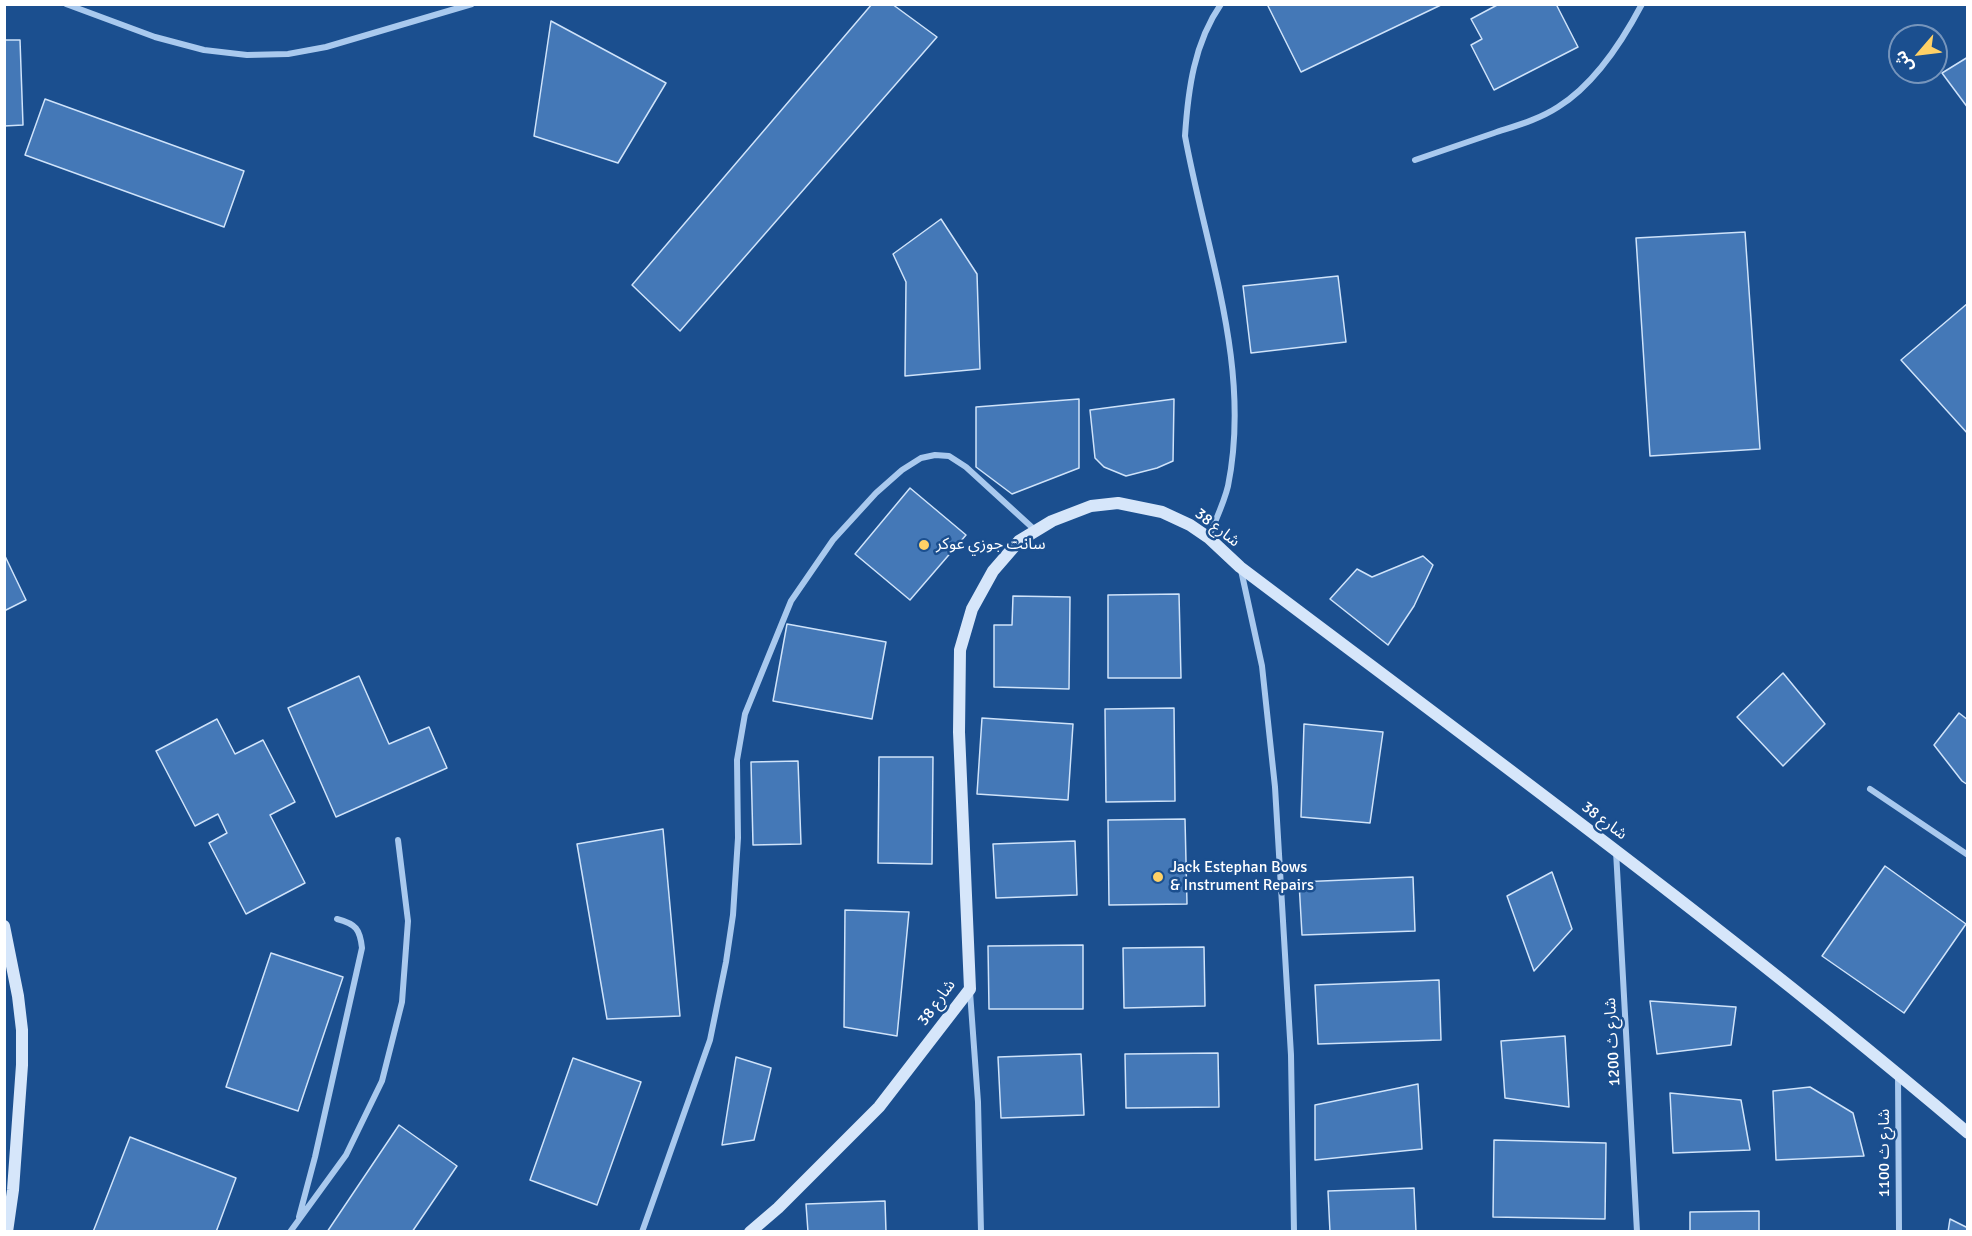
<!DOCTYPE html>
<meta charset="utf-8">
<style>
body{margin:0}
#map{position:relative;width:1972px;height:1236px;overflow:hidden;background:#1b4f8f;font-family:Signika,"Noto Sans Arabic",sans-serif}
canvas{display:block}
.frame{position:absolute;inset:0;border:6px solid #fff;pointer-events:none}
.north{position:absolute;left:1888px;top:24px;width:60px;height:60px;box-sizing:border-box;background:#1b4f8f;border:2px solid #7695bc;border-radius:50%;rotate:242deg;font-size:16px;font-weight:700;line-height:24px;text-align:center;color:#fff}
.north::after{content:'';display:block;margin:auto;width:21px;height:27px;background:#ffd166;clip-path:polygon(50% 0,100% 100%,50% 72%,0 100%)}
</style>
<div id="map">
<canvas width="1972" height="1236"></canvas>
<div class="frame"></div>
<div class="north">ش</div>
</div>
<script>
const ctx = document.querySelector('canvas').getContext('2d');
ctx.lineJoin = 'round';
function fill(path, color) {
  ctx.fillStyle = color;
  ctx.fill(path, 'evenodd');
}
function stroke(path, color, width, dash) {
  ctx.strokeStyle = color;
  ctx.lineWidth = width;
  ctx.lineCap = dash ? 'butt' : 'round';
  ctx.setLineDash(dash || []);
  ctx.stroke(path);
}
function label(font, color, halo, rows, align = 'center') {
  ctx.font = font + ' Signika,"Noto Sans Arabic",sans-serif';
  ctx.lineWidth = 5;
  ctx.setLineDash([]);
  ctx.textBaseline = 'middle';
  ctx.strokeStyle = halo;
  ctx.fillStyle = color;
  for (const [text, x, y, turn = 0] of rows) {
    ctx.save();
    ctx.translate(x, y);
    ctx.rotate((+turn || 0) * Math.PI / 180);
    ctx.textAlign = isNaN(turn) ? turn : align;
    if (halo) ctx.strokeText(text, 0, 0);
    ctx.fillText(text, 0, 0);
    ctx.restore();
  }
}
const building = new Path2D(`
 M872,4H892L937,37L680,331L632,285Z
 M1267,4H1443L1301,72Z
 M1499,4H1556L1578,47L1494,90L1471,45L1482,39L1471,19Z
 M551,21L666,83L618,163L534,136Z
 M4,40H20L23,125L4,126Z
 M1968,57V108L1942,73Z
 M45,99L244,171L224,227L25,155Z
 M941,219L977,274L980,369L905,376L906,282L893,254Z
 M1745,232L1760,449L1650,456L1636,238Z
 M1338,276L1346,342L1251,353L1243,286Z
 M1968,303V434L1901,360Z
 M1079,399V468L1012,494L976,467V407Z
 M1174,399L1173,461L1157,468L1126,476L1104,467L1095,458L1090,410Z
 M910,488L966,535L910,600L855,554Z
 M4,554L26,600L4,611Z
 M1423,556L1433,565L1414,606L1388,645L1330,599L1357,569L1372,577Z
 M1179,594L1181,678H1108V595Z
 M1013,596L1070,597L1069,689L994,687V625H1012Z
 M787,624L886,642L872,719L773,701Z
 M1783,673L1825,724L1783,766L1737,717Z
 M359,676L389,744L429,727L447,768L336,817L288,708Z
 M1174,708L1175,801L1106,802L1105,709Z
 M1959,713L1968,720V785L1962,781L1934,745Z
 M982,718L1073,724L1068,800L977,794Z
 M217,719L235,754L263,740L295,802L270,815L305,883L246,914L209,843L227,833L218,814L195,826L156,751Z
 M1304,724L1383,732L1370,823L1301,817Z
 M879,757H933L932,864L878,863Z
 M798,761L801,844L753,845L751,762Z
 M1185,819L1187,904L1109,905L1108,820Z
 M663,829L680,1016L607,1019L577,844Z
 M1075,841L1077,895L996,898L993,844Z
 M1885,866L1966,924L1904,1013L1822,956Z
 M1552,872L1572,929L1534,971L1507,896Z
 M1413,877L1415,931L1302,935L1299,882Z
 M845,910L909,912L897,1036L844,1027Z
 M1083,945V1009H989L988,946Z
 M1204,947L1205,1006L1124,1008L1123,948Z
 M271,953L343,977L298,1111L226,1087Z
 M1439,980L1441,1040L1318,1044L1315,985Z
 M1650,1001L1736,1007L1731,1045L1657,1054Z
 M1565,1036L1569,1107L1505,1098L1501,1041Z
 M1218,1053L1219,1107L1126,1108L1125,1054Z
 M1081,1054L1084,1115L1001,1118L998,1057Z
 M736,1057L771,1068L754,1140L722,1145Z
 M573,1058L641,1082L597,1205L530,1180Z
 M1418,1084L1422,1149L1315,1160V1105Z
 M1810,1087L1853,1113L1864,1156L1776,1160L1773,1091Z
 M1670,1093L1741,1100L1750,1150L1673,1153Z
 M399,1125L457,1166L412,1232H327Z
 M130,1137L236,1178L216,1232H93Z
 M1494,1140L1606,1143L1605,1219L1493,1217Z
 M1414,1188L1416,1232H1330L1328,1191Z
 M885,1201L886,1232H808L806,1204Z
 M1759,1211V1232H1690V1212Z
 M1950,1219L1968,1228V1232H1948Z`);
fill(building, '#4478b7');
stroke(building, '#cfe3fa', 1.5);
stroke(new Path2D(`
 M66,4L155,37L204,50L247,55L288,54L326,47L472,4
 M1415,160C1441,151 1467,142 1494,133C1515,126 1538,120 1558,107C1595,84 1622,42 1642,4
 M1209,537C1215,521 1224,503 1228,486C1252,367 1206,251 1185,136C1188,90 1194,43 1221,4
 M1241,570L1262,666L1275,787L1291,1055L1294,1232
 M1870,789L1968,855
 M1616,851L1637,1232
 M970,992L978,1102L981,1232
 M1898,1074L1899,1232
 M299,1217L315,1157L362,948C360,929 356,924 337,919
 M290,1232L346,1155L382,1081L402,1002L408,921L398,840
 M642,1232L710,1040L726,962L733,915L738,838L737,760L745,714L791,601L833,540L876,493L902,470L921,458L935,455L949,456L966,467L1036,531`), '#a9c9ee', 6);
stroke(new Path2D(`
 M4,926L18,996L22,1030V1065L13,1190L7,1232
 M750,1232L778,1208L879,1107L970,989L959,732L960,650L972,609L993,571L1019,541L1052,521L1091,506L1118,503L1162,512L1190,525L1209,538L1240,567C1485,752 1734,934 1968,1133`), '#d6e6fa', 12);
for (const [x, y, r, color] of [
 [924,545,6,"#ffd166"],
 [1158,877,6,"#ffd166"]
]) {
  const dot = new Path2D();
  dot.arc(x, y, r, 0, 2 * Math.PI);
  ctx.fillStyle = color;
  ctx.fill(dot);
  stroke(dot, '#1b4f8f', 2);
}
label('16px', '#fff', '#1b4f8f', [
 ["شارع 38",1217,528,38],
 ["شارع 38",1604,821,37],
 ["شارع 38",937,1003,-54],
 ["شارع ث 1200",1613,1042,-93],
 ["شارع ث 1100",1885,1153,-90]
]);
label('16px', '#fff', '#1b4f8f', [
 ["سانت جوزي عوكر",936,545],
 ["Jack Estephan Bows",1170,868],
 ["& Instrument Repairs",1170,886]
], 'left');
</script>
